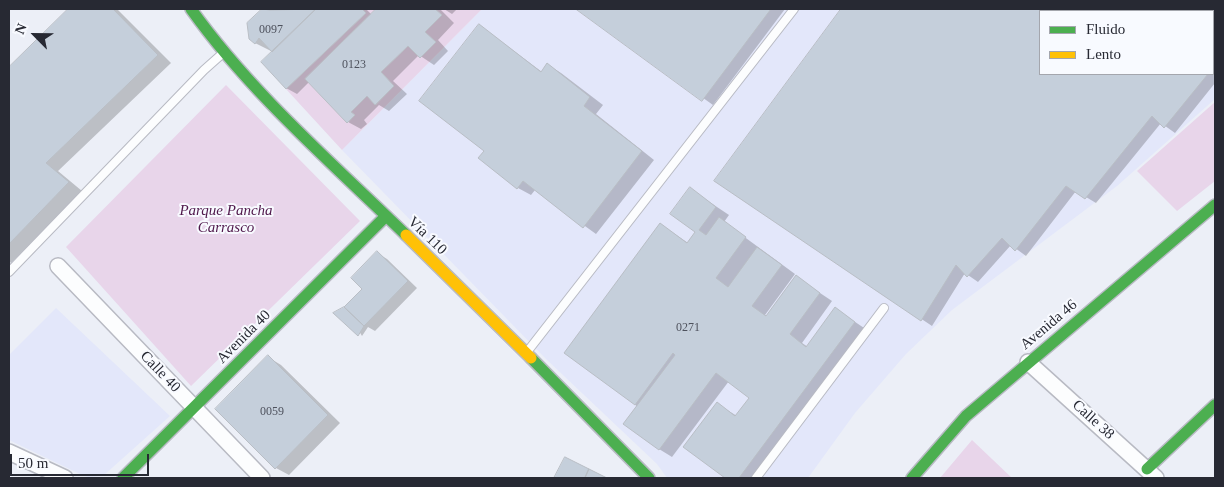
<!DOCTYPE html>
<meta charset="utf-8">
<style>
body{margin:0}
#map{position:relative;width:1224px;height:487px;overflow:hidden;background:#eceff7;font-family:Georgia,serif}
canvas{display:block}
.frame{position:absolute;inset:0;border:10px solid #272933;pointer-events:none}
.legend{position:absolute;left:1039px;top:10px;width:175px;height:65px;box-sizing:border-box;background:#f8faff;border:1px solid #a4a6ad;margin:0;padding:6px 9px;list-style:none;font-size:15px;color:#272933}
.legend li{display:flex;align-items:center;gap:10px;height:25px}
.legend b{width:25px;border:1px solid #a4a6ad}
.north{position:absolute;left:10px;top:10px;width:50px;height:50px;-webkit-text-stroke:4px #f8faff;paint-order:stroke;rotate:293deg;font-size:14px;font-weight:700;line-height:20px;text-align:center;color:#272933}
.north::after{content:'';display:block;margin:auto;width:18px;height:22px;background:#272933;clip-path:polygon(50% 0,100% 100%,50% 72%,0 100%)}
.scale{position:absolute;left:10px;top:454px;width:139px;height:22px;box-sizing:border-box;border:2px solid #272933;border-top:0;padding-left:6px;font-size:15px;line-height:18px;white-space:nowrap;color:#272933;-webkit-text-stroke:4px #f8faff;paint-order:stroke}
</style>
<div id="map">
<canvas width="1224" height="487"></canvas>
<div class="frame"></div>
<ul class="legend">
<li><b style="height:6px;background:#4caf50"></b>Fluido</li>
<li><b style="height:6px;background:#ffc107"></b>Lento</li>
</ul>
<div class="north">N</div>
<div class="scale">50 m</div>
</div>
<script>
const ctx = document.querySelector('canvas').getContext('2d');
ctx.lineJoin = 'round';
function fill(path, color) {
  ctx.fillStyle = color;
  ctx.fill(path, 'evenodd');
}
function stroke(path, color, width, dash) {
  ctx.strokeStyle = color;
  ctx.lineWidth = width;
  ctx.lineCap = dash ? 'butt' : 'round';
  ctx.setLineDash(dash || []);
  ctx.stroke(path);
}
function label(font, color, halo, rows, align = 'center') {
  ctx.font = font + ' Georgia,serif';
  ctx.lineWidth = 4;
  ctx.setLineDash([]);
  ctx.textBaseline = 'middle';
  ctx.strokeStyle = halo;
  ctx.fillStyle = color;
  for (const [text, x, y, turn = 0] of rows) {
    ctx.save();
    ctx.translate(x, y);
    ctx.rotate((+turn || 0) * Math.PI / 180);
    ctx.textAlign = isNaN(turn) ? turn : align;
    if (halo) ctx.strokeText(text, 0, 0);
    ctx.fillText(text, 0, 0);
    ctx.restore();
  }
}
fill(new Path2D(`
 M482,9H1201L1204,11H1040V74H1213V18L1215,20V99L1117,186L952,310L906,354L855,413L808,478H667L657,464L546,359L342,150Z
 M56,308L170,416L103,476L88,477L80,474L9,440V355Z`), '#e3e7fa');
fill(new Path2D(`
 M362,9H376L305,79L348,123L355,115L351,112L367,96L376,105L394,86L381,72L408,46L435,42L425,32L442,15L435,9H482L342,150L286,89L366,13Z
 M226,85L360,221L191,386L66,247Z
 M1215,102V181L1177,211L1137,171Z
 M972,440L1012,478H940Z`), '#e8d5ea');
fill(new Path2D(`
 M70,9H117L171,63L58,171L82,191L11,263L9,261V68Z
 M366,9L372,15L378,9H440L454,23L438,40L448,51L434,65L419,55L393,81L407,94L389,111L379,105L364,120L367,124L361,129L348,122L309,82L297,94L286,88L273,52L255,43L248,23L263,10Z
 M444,9H457L452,14Z
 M578,9H785L713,105Z
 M842,9H1193L1197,11H1040V74H1213V23L1215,25V83L1175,133L1161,123L1096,203L1076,191L1026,256L1011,245L978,282L965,273L932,326L715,181Z
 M479,25L542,72L548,65L561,73L603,105L596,114L654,160L596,234L535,190L531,195L518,188L480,158L486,151Z
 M690,189L729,215L724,222L795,274L765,315L767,317L796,277L832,301L802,343L808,347L836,309L867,330L758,478H727L685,447L717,404L737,416L751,397L729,381L672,457L659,449L635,404L660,224L688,243L697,232Z
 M377,253L387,259L417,288L375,331L368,327L362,336L345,308L364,289Z
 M268,357L281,365L340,423L289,475L276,468Z`), '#0003');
const building = new Path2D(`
 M68,9H113L158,55L46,163L69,182L9,244V67Z
 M262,9L270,10L316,9L272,52L259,38L255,44L249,39L247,23Z
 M316,9H362L366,13L286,89L261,62Z
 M376,9H435L442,15L425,32L436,42L420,58L408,46L381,72L394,86L375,105L367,96L351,112L355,115L347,123L305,79Z
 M576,9H771L702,101Z
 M841,9H1193L1196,11H1040V74H1208L1164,128L1152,116L1085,199L1066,186L1015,251L1002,238L967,277L956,265L921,321L714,181Z
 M1213,23L1215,25V64L1213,67Z
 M479,24L541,72L547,63L590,97L584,106L642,151L583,228L523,181L517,189L478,158L484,151L419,101Z
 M690,187L716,207L699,230L706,235L719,217L746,237L716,278L728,287L757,247L782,265L752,306L766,316L796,275L820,293L790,334L806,347L835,307L855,322L739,478H725L683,447L717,402L735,416L749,398L716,373L659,450L623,424L675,355L673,353L635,405L564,353L660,223L687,243L695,232L670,214Z
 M377,251L408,281L364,326L344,307L362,289L351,278Z
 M344,307L364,326L358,336L333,313Z
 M268,355L328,415L275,469L215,409Z
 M565,457L589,469L585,478H554Z
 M589,469L607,478H585Z`);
fill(building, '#c5cfdb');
stroke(building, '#b9bec5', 1);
const lane = new Path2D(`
 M9,272L204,70L222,54
 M527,352L794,9
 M756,478L884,308`);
const street = new Path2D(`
 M58,266L262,478
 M1028,362L1156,478
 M9,452L65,478`);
const fast = new Path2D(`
 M191,9C251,93 332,163 406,235
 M531,358L649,478
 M1147,469L1215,405
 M123,478L385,217
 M912,478L966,416L1215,205`);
const slow = new Path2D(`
 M406,235L531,358`);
stroke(lane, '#b8bac3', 10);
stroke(street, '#b8bac3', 18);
stroke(fast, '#b8bac3', 14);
stroke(slow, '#b8bac3', 14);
stroke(lane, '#fcfdfe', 8);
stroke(street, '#fcfdfe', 15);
stroke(fast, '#4caf50', 11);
stroke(slow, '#ffc107', 11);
label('12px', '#4e525d', null, [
 ["0097",271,30],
 ["0123",354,65],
 ["0271",688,328],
 ["0059",272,412]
]);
label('italic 15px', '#4f174b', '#f8faff', [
 ["Parque Pancha",226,211],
 ["Carrasco",226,228]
]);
label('15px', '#272933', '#f8faff', [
 ["Vía 110",427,236,44],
 ["Avenida 46",1049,325,-40],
 ["Avenida 40",244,337,-45],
 ["Calle 40",160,372,46],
 ["Calle 38",1093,420,42]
]);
</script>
